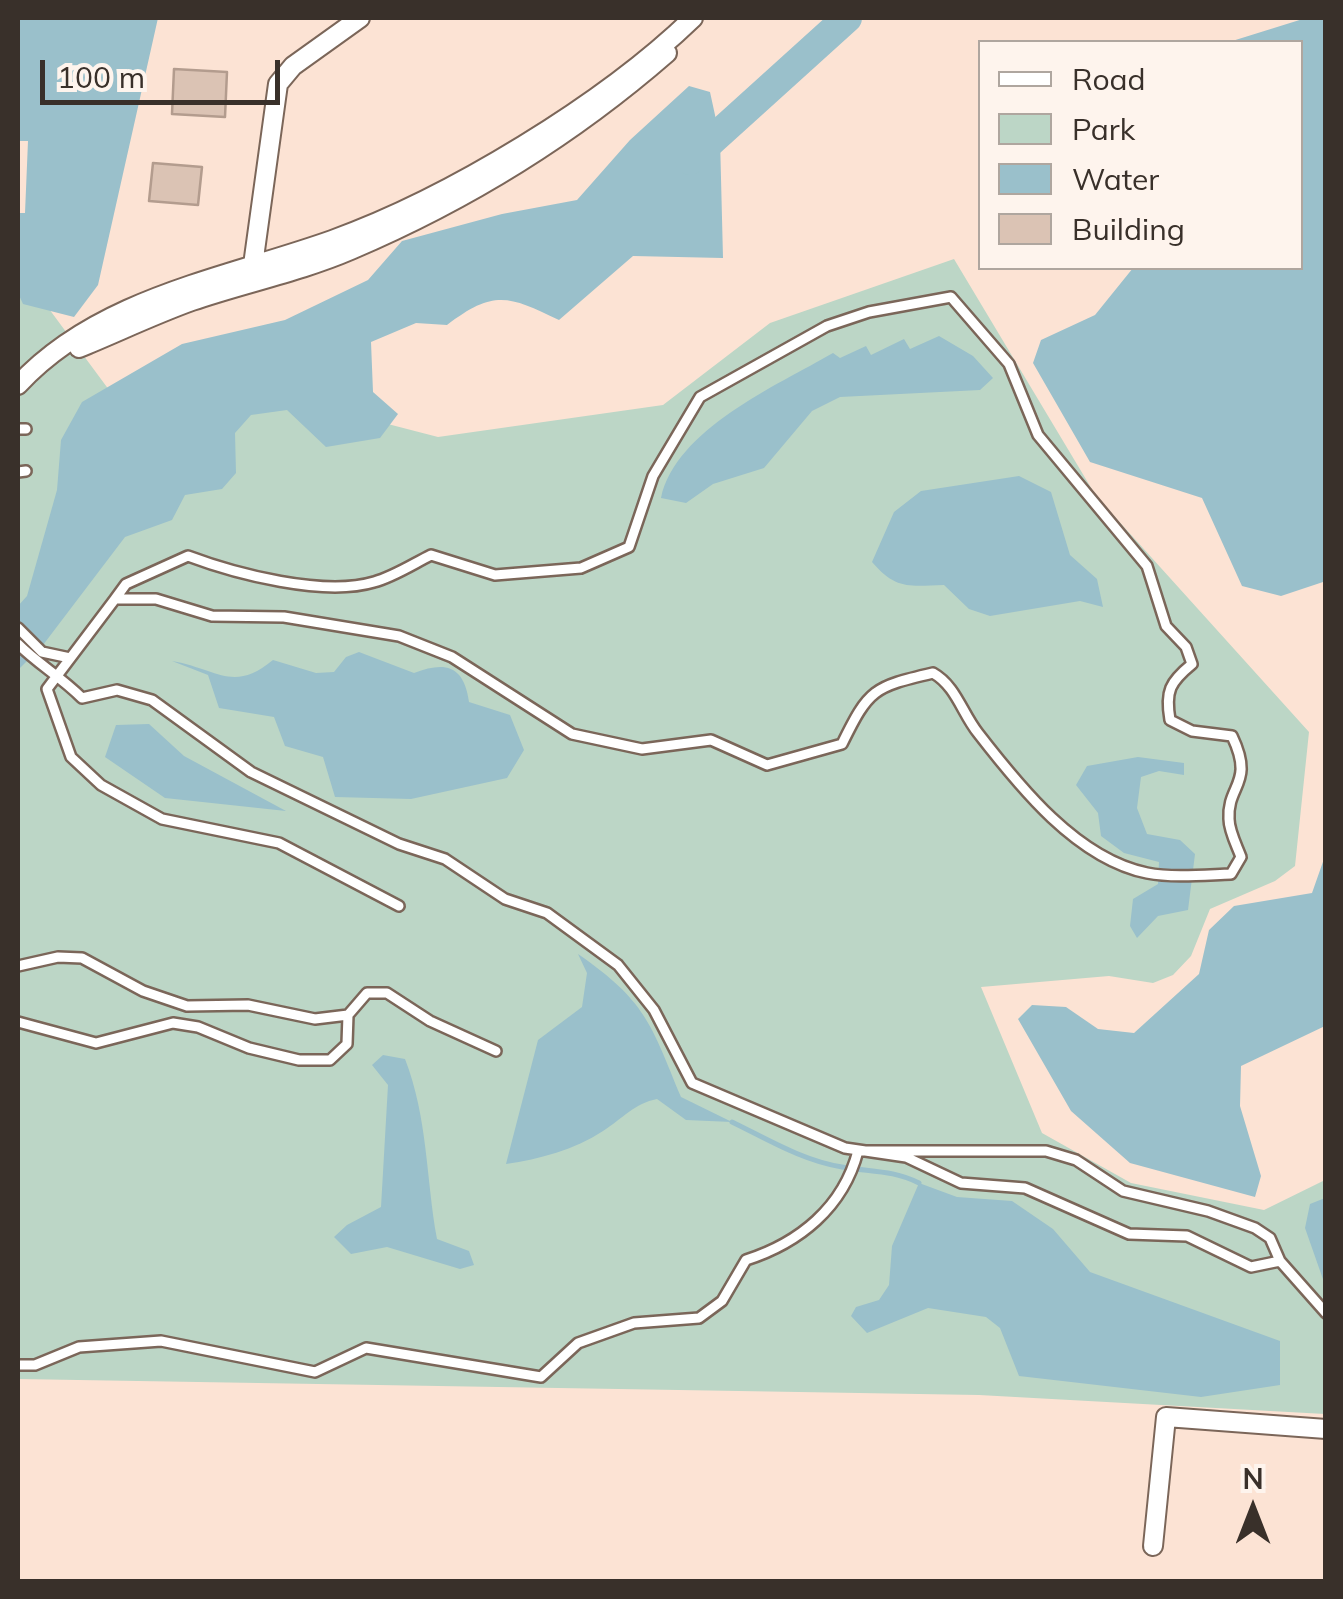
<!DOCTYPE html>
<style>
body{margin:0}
#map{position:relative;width:1343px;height:1599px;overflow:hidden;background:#fce3d4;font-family:Mulish,sans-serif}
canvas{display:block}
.frame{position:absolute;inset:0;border:20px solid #39302a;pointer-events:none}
.legend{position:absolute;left:978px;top:40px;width:325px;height:230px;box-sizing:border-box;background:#fef4ed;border:2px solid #afa69f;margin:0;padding:12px 18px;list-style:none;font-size:30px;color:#39302a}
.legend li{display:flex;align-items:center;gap:20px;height:50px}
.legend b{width:50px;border:2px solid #afa69f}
.north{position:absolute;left:1203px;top:1459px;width:100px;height:100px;-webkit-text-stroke:8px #fef4ed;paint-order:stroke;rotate:0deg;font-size:28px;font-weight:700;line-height:40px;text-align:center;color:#39302a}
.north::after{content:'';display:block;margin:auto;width:35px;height:45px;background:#39302a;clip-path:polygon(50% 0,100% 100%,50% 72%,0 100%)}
.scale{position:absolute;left:40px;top:60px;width:240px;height:45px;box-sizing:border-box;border:5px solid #39302a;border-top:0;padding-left:12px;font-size:30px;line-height:35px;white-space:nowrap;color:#39302a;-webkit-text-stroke:8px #fef4ed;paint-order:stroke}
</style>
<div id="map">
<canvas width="1343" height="1599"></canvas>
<div class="frame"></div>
<ul class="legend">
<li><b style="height:12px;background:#fff"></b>Road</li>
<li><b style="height:28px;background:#bcd6c6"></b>Park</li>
<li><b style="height:28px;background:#9ac0cb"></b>Water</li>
<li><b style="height:28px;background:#dbc3b4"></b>Building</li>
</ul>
<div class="north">N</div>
<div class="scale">100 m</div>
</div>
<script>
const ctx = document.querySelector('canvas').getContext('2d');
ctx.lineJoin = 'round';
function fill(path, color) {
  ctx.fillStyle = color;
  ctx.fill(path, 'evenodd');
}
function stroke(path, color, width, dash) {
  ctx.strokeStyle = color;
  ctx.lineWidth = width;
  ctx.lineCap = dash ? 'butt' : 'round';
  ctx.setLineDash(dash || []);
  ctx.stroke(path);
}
fill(new Path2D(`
 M954,259L1096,496L1309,732L1295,866L1275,881L1210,909L1191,956L1173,975L1153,983L1109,976L981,987L1042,1133L1131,1183L1264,1210L1325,1180V1414L979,1395L18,1379V267L115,398L245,387L438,437L663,405L770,323Z`), '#bcd6c6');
fill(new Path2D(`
 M18,18H158L98,285L74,317L23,304L18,293V213H25L28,141H18Z
 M1306,18H1326V581L1281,596L1242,586L1202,498L1090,462L1033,363L1041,340L1095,315L1133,268H1300V42H1229Z
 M689,86L710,92L720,138L723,258L633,256L559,320C509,296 494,289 447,325L416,323L371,342L373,392L398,414L380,438L326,447L287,410L251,415L235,433L236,473L222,489L185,495L172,520L125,537L43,645L18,670V606L27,596L57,490L61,440L82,402L182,344L285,320L368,280L402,241L502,214L577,200L630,140Z
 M939,336L973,356L993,378L980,390L840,397L812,411L764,468L713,484L686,503L661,498C676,429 776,386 833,353L840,358L866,346L871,355L904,339L910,349Z
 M1019,476L1051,492L1070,555L1097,579L1103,607L1080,601L990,616L969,609L944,585C909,586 896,590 872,562L894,512L921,491Z
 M359,652L414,673C445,661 464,665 469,702L510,715L524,750L507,778L411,799L335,797L323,757L285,746L274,717L219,708L208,675L172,661C218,669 233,693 273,660L316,673L334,672L346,657Z
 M149,724L184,756L286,811L165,798L105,757L116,725Z
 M1138,757L1184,763V775L1159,771L1141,777L1137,808L1147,834L1180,840L1195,854L1188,910L1158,916L1137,938L1130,926L1133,899L1158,884L1159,862L1124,853L1101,836L1098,813L1076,785L1087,766Z
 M1325,856V1026L1241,1066L1240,1106L1261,1176L1255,1197L1130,1163L1071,1111L1018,1019L1032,1005L1066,1007L1098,1029L1134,1033L1199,974L1209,930L1234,906L1312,893Z
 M578,954C646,1001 651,1024 681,1097L732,1122L686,1120L657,1099C635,1103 622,1119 603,1131C574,1150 540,1159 506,1164L538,1040L582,1007L587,973Z
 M383,1055L405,1059C428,1118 426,1179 437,1239L469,1251L474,1265L460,1269L387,1247L351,1254L334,1237L347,1225L381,1207L388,1085L372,1065Z
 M919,1183L957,1197L1012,1201L1053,1229L1090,1272L1280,1341V1385L1201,1397L1019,1376L1000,1328L986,1317L928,1308L867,1333L851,1316L856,1307L879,1300L889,1285L892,1246Z
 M1325,1198V1285L1305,1228L1310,1204Z`), '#9ac0cb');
stroke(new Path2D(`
 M732,1122C767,1139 803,1161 842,1167C871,1172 893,1170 919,1183`), '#9ac0cb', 5);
stroke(new Path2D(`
 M690,160L847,18`), '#9ac0cb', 30);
const building = new Path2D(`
 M174,69L227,72L225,117L172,114Z
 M153,163L202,167L198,205L149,201Z`);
fill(building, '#dbc3b4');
stroke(building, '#b39c8e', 2.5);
const lane = new Path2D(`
 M951,297L1009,364L1038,435L1147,566L1166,626L1186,647L1192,664C1170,682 1165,691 1170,720L1192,731L1232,736C1255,784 1227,784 1229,819C1229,831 1237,846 1241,857L1231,874C1204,875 1173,878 1147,873C1077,859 1019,786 978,733C962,713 956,686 933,673C873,687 869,689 842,744L767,765L711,740L642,749L572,734L452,657L399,636L284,617L212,616L156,599H115L126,584L188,556C236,574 324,597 374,582C393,577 413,564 431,555L495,575L581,568L629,547L653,476L700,397L827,326L869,312Z
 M18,429H26
 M18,472L26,471
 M115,599L47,689L71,757L101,785L162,819L279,843L399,906
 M18,628L42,652L70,658
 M18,644C38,664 61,677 82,698L117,690L152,700L251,772L399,844L445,859L505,899L547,913L618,965L654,1010L692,1083L845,1148L906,1157L961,1183L1025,1188L1129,1234L1187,1236L1251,1267L1280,1261L1270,1238L1255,1228L1208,1211L1123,1191L1076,1160L1046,1151H858
 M18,966L58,957L82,958L143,991L187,1006L248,1005L315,1019L348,1015L347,1044L330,1060H299L249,1048L198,1027L173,1023L96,1043L18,1022
 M348,1015L367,993H387L430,1021L496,1051
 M1280,1261L1326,1313
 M18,1365H35L79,1347L161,1341L315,1372L366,1348L541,1377L578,1343L634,1323L699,1318L722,1301L746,1260C799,1243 843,1208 858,1151`);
const street = new Path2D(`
 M256,271L253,265L278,84L293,66L360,18
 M79,348C116,333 153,315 192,301C244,283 300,272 351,250C466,201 574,134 667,53
 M18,385C98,298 225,278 332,240C449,198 604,104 693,18
 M1153,1546L1166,1417L1326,1429`);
stroke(lane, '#7b6659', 14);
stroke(street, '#7b6659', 22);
stroke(lane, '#fff', 9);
stroke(street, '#fff', 18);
</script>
